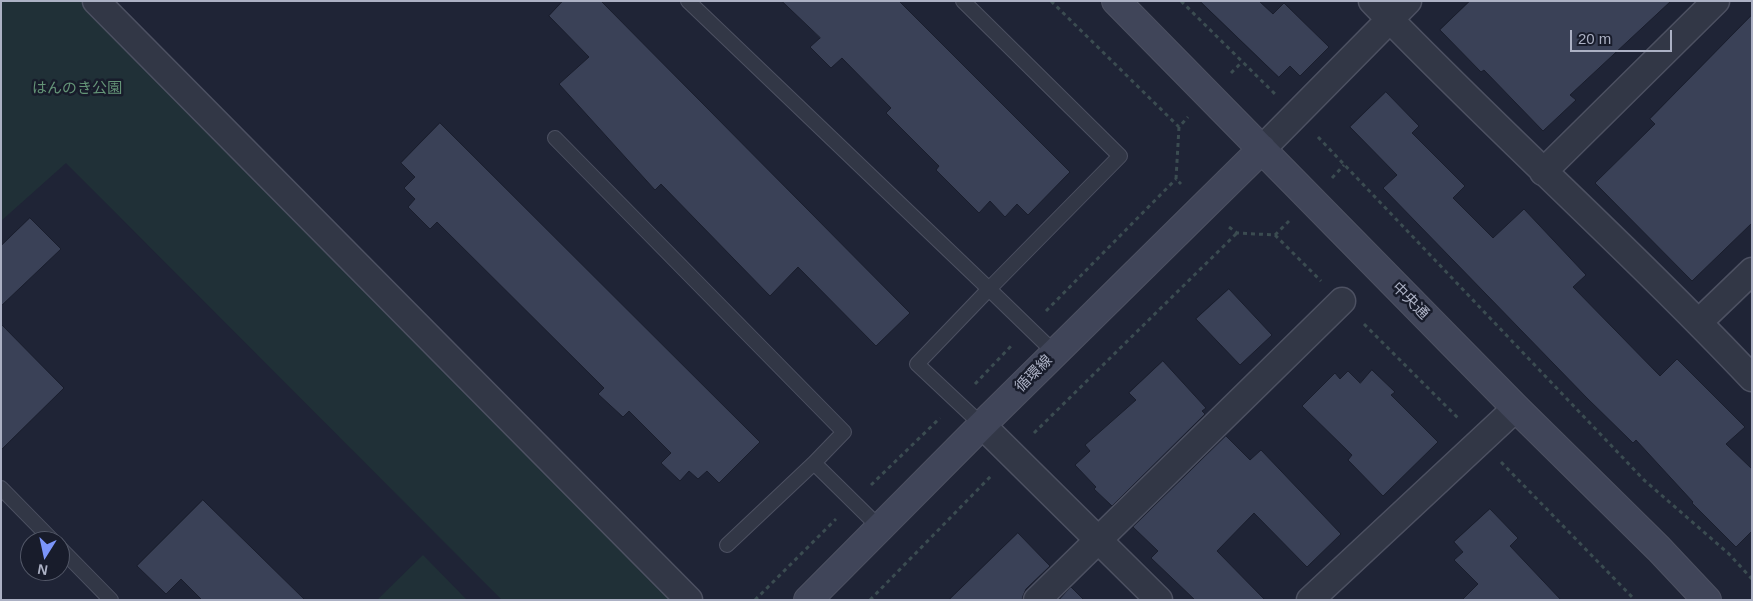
<!DOCTYPE html>
<meta charset="utf-8">
<style>
body{margin:0}
#map{position:relative;width:1753px;height:601px;overflow:hidden;background:#1f2436;font-family:Helvetica,sans-serif}
canvas{display:block}
.frame{position:absolute;inset:0;border:2px solid #acb1c4;pointer-events:none}
.north{position:absolute;left:20px;top:531px;width:50px;height:50px;box-sizing:border-box;background:#181c2b;border:1px solid #535868;border-radius:50%;rotate:190deg;font-size:14px;font-weight:700;line-height:20px;text-align:center;color:#acb1c4}
.north::after{content:'';display:block;margin:auto;width:18px;height:22px;background:#7b95f9;clip-path:polygon(50% 0,100% 100%,50% 72%,0 100%)}
.scale{position:absolute;left:1570px;top:30px;width:102px;height:22px;box-sizing:border-box;border:2px solid #acb1c4;border-top:0;padding-left:6px;font-size:15px;line-height:18px;white-space:nowrap;color:#acb1c4;-webkit-text-stroke:4px #181c2b;paint-order:stroke}
</style>
<div id="map">
<canvas width="1753" height="601"></canvas>
<div class="frame"></div>
<div class="north">N</div>
<div class="scale">20 m</div>
</div>
<script>
const ctx = document.querySelector('canvas').getContext('2d');
ctx.lineJoin = 'round';
function fill(path, color) {
  ctx.fillStyle = color;
  ctx.fill(path, 'evenodd');
}
function stroke(path, color, width, dash) {
  ctx.strokeStyle = color;
  ctx.lineWidth = width;
  ctx.lineCap = dash ? 'butt' : 'round';
  ctx.setLineDash(dash || []);
  ctx.stroke(path);
}
function label(font, color, halo, rows, align = 'center') {
  ctx.font = font + ' Helvetica,"Noto Sans JP",sans-serif';
  ctx.lineWidth = 5;
  ctx.setLineDash([]);
  ctx.textBaseline = 'middle';
  ctx.strokeStyle = halo;
  ctx.fillStyle = color;
  for (const [text, x, y, turn = 0] of rows) {
    ctx.save();
    ctx.translate(x, y);
    ctx.rotate((+turn || 0) * Math.PI / 180);
    ctx.textAlign = isNaN(turn) ? turn : align;
    if (halo) ctx.strokeText(text, 0, 0);
    ctx.fillText(text, 0, 0);
    ctx.restore();
  }
}
fill(new Path2D(`
 M1,1H96L689,600H502L66,163L1,221Z
 M423,555L467,600H377Z`), '#203037');
const building = new Path2D(`
 M563,1H601L910,313L876,346L798,267L770,296L661,184L655,190L559,84L589,57L549,16Z
 M782,1H899L1070,172L1028,215L1017,204L1005,217L990,201L979,213L936,170L939,166L886,113L891,108L842,58L831,68L810,47L820,38Z
 M1200,1H1259L1273,14L1284,3L1329,47L1300,76L1290,66L1279,77Z
 M1470,1H1671L1570,95L1576,100L1543,131L1484,70L1481,72L1440,30Z
 M1752,15V223L1692,281L1595,183L1655,124L1650,119Z
 M1386,92L1419,126L1412,133L1465,186L1453,198L1493,238L1524,209L1586,275L1573,287L1660,376L1677,359L1745,427L1726,444L1752,469V531L1736,547L1692,503L1693,502L1636,440L1633,443L1587,398L1383,188L1397,175L1350,127Z
 M440,123L760,442L719,483L707,471L698,479L689,471L680,481L661,463L671,453L629,411L623,417L598,394L604,388L437,222L430,229L408,207L415,199L404,188L415,177L401,163Z
 M30,218L61,249L1,306V246Z
 M1229,289L1272,335L1240,365L1196,319Z
 M1,324L64,388L1,450Z
 M1163,361L1206,408L1202,411L1205,414L1112,506L1094,489L1096,487L1075,465L1090,451L1085,445L1136,400L1129,393Z
 M1372,370L1395,392L1391,395L1438,442L1383,496L1348,460L1352,455L1302,406L1335,373L1340,379L1348,371L1360,383Z
 M1226,436L1250,460L1261,450L1341,534L1307,567L1254,513L1217,551L1265,600H1195L1151,558L1158,551L1133,527Z
 M203,500L305,600H202L181,579L166,594L137,566Z
 M1490,509L1518,538L1510,546L1561,600H1462L1478,584L1454,560L1463,552L1454,542Z
 M1018,533L1050,566L1026,589L1023,596L1022,600H949Z
 M1071,587L1084,600H1059Z`);
fill(building, '#3a4157');
stroke(building, '#1a1e2d', 1);
const lane = new Path2D(`
 M688,1L989,289L917,364L982,425
 M963,1L1120,156L989,289L1055,353
 M555,138L844,432L814,463L880,528
 M1,488L53,541
 M727,545L814,463
 M60,548L111,600`);
const street = new Path2D(`
 M96,1L689,600
 M1372,1C1496,130 1629,248 1752,378
 M1262,149L1408,1
 M1543,172L1716,1
 M1699,322L1752,271
 M982,425L1159,600
 M1037,600L1342,301
 M1310,600L1516,408`);
const secondary = new Path2D(`
 M1116,1L1516,408L1659,549L1707,600
 M808,600L982,425L1262,149`);
stroke(lane, '#4d5162', 16);
stroke(street, '#4d5162', 29);
stroke(secondary, '#4d5162', 30);
stroke(new Path2D(`
 M1051,1L1179,127L1188,117
 M1181,1L1275,94
 M1231,73L1242,62
 M1179,127L1176,179L1181,184
 M1318,137L1644,480L1729,554L1752,579
 M1332,178L1344,165
 M1229,227L1237,233L1275,235L1289,221
 M1275,235L1321,281
 M1046,311L1176,179
 M1364,324L1458,418
 M975,384L1012,345
 M1034,433L1237,233
 M1501,462L1635,600
 M871,485L940,418
 M755,600L836,519
 M870,600L991,476`), '#3b4c51', 3, [4, 4]);
stroke(lane, '#323746', 14);
stroke(street, '#323746', 26);
stroke(secondary, '#404559', 28);
label('15px', '#649477', '#181c2b', [
 ["はんのき公園",77,89]
]);
label('15px', '#acb1c4', '#181c2b', [
 ["中央通",1410,301,45],
 ["循環線",1034,374,-45]
]);
</script>
